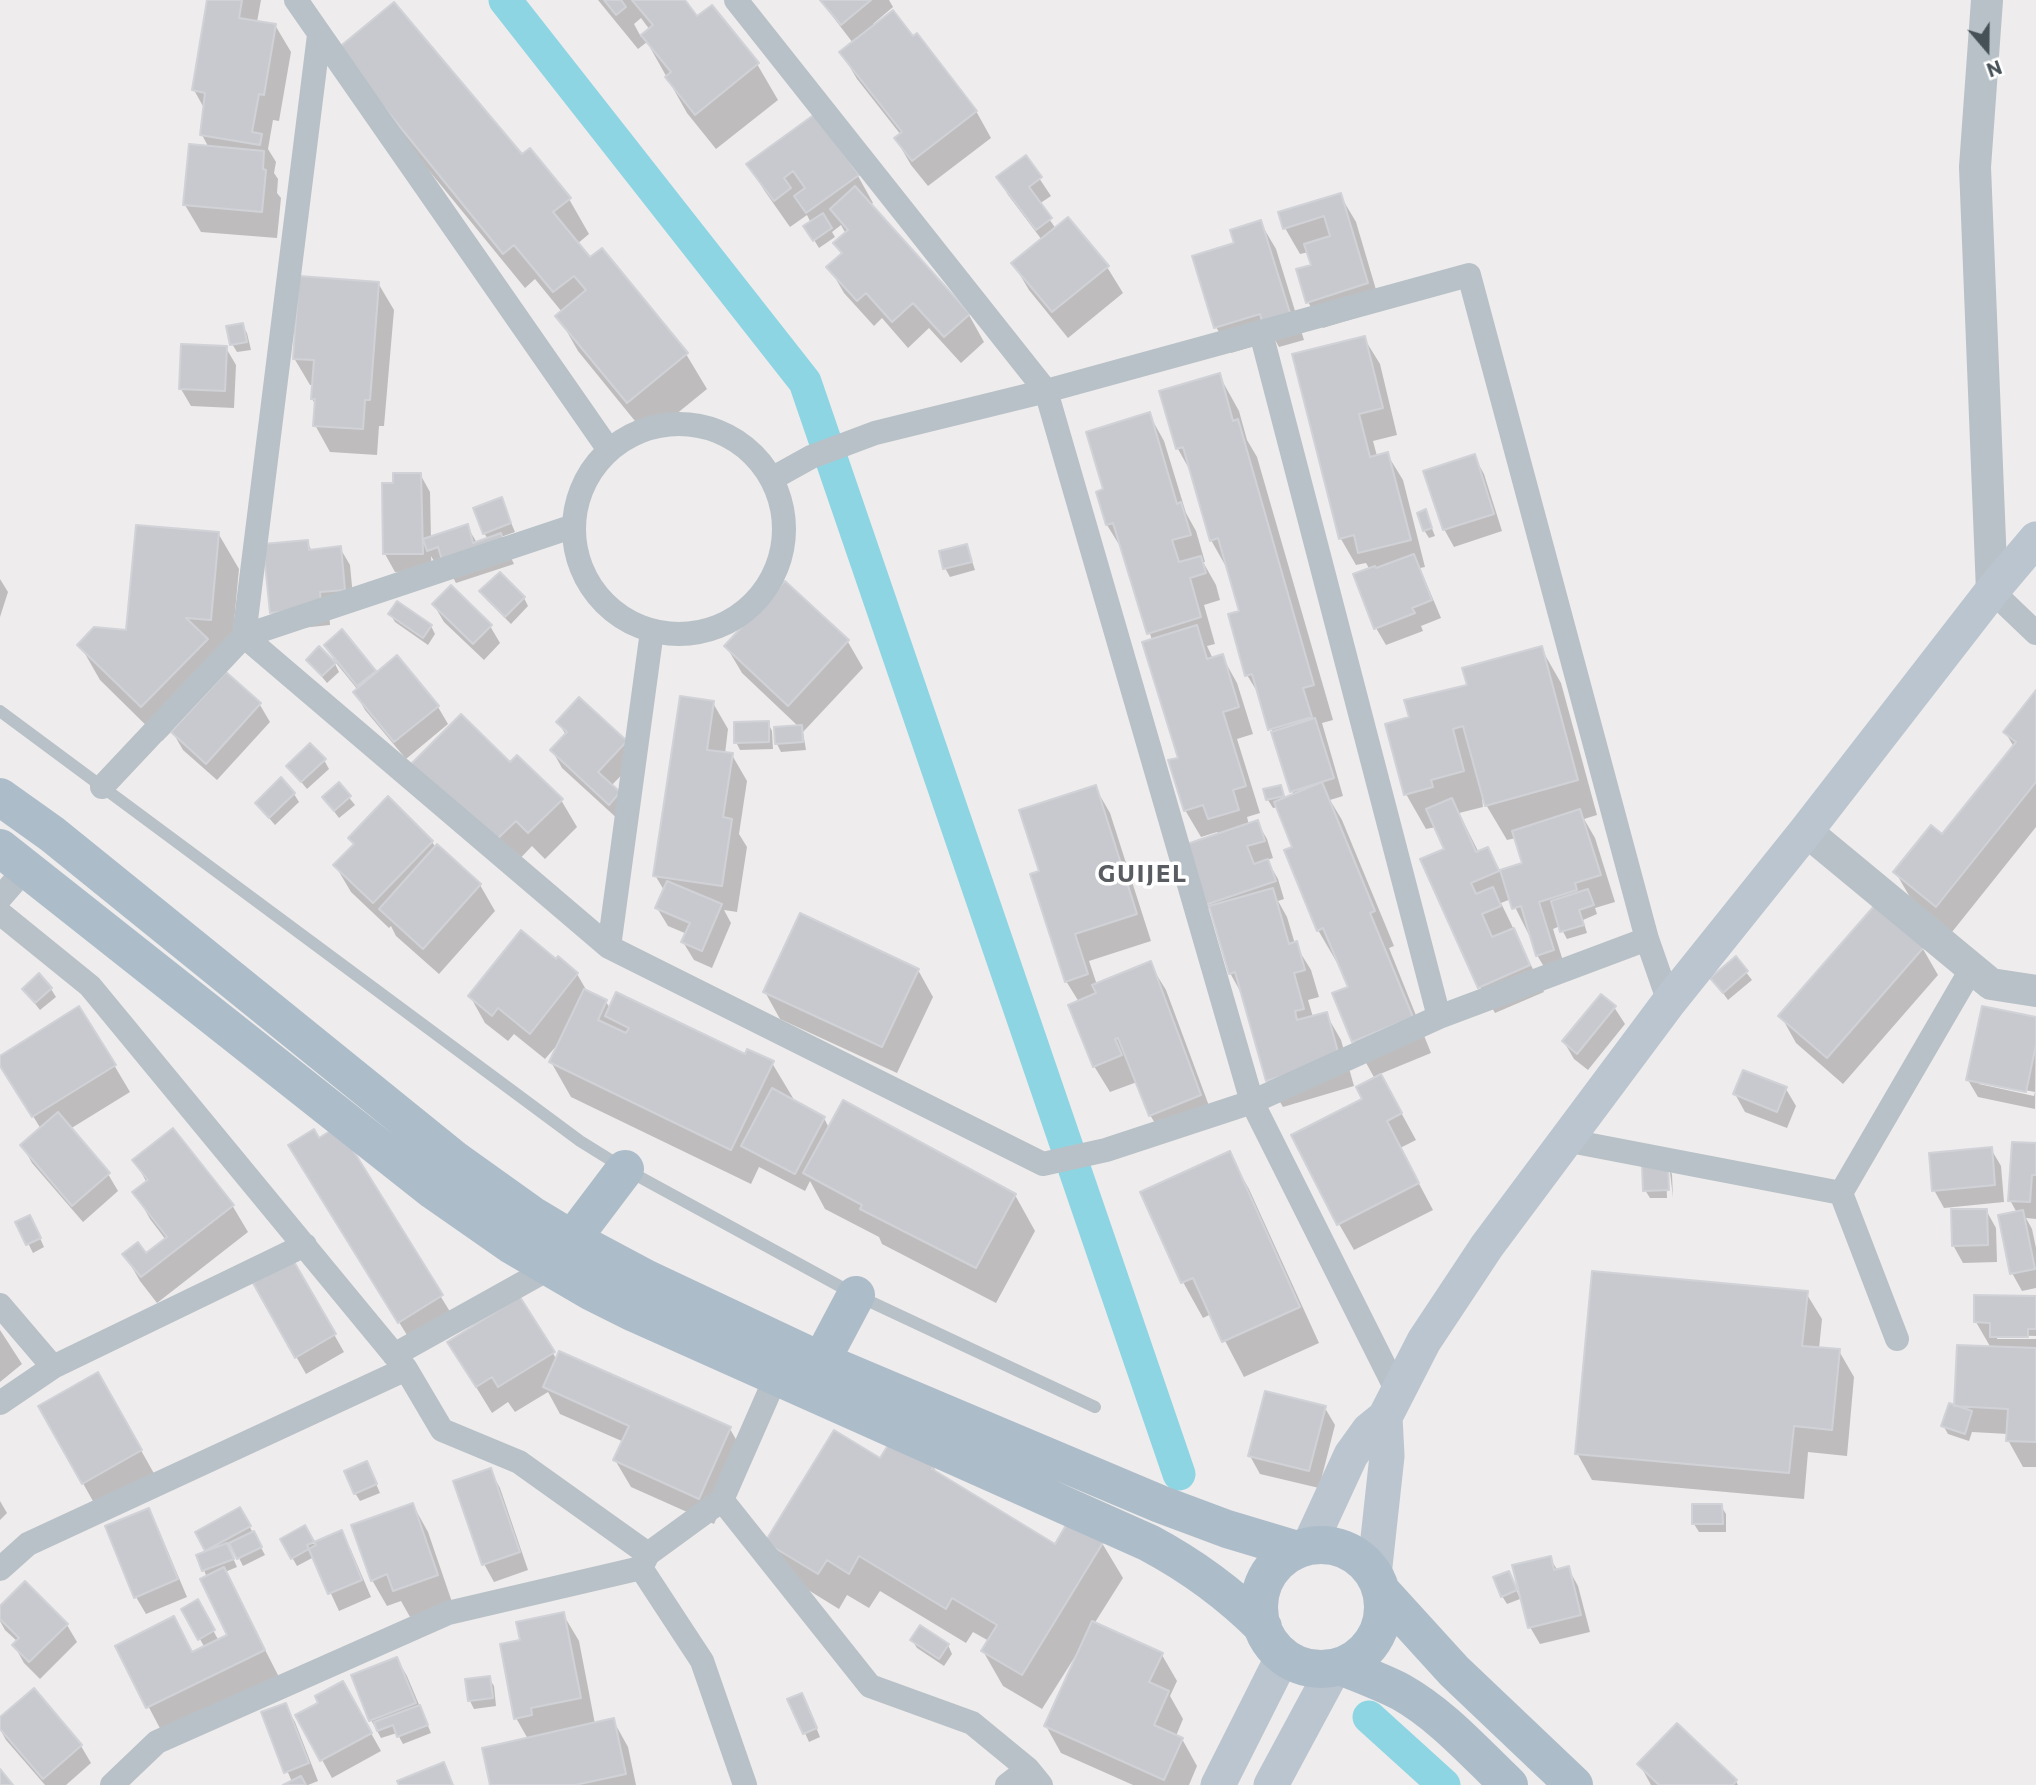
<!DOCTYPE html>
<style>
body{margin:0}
#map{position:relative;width:2036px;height:1785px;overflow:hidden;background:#eeecec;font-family:Commissioner,sans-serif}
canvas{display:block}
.north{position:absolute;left:1952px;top:14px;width:70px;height:70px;-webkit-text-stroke:5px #fff;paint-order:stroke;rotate:160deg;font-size:19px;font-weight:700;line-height:28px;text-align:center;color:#465057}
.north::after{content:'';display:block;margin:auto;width:24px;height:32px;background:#465057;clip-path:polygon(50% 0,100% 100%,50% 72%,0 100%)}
</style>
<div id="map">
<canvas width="2036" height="1785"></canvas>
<div class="north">N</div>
</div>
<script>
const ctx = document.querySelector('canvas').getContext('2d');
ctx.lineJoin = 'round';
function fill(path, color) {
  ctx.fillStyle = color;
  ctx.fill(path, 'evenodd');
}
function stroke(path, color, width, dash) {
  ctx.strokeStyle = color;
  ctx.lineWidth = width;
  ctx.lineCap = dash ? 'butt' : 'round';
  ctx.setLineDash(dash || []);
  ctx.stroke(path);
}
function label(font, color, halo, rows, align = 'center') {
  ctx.font = font + ' Commissioner,sans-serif';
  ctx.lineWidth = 7;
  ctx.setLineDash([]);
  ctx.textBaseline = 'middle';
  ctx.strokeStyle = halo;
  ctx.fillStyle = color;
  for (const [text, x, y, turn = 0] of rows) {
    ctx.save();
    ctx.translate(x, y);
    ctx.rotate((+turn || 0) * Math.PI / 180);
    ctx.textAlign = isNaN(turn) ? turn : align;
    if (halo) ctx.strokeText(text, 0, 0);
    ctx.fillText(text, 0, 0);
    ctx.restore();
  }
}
fill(new Path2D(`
 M209,0H261L257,22L275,25L291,52L279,121L273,120L268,149L276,162L274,173L278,179L277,193L281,198L277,238L201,232L185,205L209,148L202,135L204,108L194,90Z
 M598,0H682L697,18L711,7L757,64L778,100L716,149L687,113L647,42L638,49ZM641,18L650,30L641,37L634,24Z
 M820,0H889L893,7L873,24L976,111L991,138L928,186L911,165L896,139L901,135L857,79L841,52L853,43Z
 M359,85L521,157L569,199L589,234L577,244L686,354L707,389L648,437L578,351L558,316L562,312L535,279L525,288Z
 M814,116L858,176L873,203L870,205L969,315L984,342L961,363L929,328L908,348L882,318L874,326L844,293L829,267L842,255L835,243L846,234L841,225L832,232L835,237L819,248L806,227L811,223L807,215L790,227L764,190L748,164Z
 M1025,157L1051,196L1039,204L1056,229L1107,267L1123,293L1068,338L1029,290L1013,263L1042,240L1008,195L998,177Z
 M1340,195L1356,222L1382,310L1323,328L1308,302L1313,266L1309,252L1300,254L1285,228Z
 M1260,222L1276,249L1304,340L1279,347L1275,340L1231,353L1216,327L1236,244Z
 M378,283L394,310L384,426H379L377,455L330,452L315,425L316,405L312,399L314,385H310L294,358Z
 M242,325L247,333L251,350L237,352L232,344Z
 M1364,338L1380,364L1397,435L1373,441L1377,456L1387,454L1403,480L1425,567L1420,568L1441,618L1421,626L1423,631L1386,645L1376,628L1370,570L1366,563L1356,565L1341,539L1294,356Z
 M226,348L236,365L234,408L191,406L181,389Z
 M1219,375L1239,411L1247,440L1257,457L1333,720L1322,723L1343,796L1330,800L1342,820L1394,946L1389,948L1431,1053L1380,1074L1416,1140L1400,1148L1433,1210L1354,1250L1339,1224L1364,1100L1375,1079L1354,1041L1334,994L1350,988L1340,965L1339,966L1318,930L1286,851L1295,848L1278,807L1273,808L1268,800L1266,790L1280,787L1286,799L1294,796L1261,698L1247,675L1241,613L1229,572L1211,540L1192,474L1178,449L1161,392Z
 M1149,414L1164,441L1186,513L1196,531L1205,562H1203L1216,585L1220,600L1204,605L1215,644L1207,646L1213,659L1222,656L1237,683L1253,734L1237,739L1260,813L1247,817L1249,825L1257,822L1267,839L1273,858L1267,860L1278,879L1284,899L1278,901L1287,917L1295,944L1311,970L1319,997L1308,1000L1313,1017L1326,1014L1341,1040L1354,1086L1283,1107L1267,1080L1244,998L1230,973L1215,919L1206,904L1219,835L1217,832L1201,837L1185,810L1180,759L1152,640L1123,551L1107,525L1098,493L1106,491Z
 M1474,456L1484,474L1502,531L1454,547L1444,529Z
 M420,474L430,492L431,538L467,526L477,543L488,539L484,533L501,499L515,532L501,537L514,564L456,583L446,565L438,568L431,556L432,571L395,572L385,554L395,484Z
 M1425,511L1435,536L1429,538L1424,530Z
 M218,533L239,569L231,655L226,674L260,705L270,722L217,780L183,750L172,731L162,741L100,680L80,645L127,632Z
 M307,542L312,551L340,548L350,565L354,607L329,610L330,625L282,630L272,612Z
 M967,546L975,570L950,577L945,568Z
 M0,579L8,592L0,617Z
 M786,583L848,642L863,668L803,732L806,750L781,752L777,744L799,727L742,673L726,646Z
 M482,591L524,598L528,606L511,624L486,599Z
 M434,605L490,626L500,643L484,660L444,622Z
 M390,614L431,626L435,634L428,645L395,622Z
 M326,645L374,672L376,675L397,658L438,707L448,724L406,759L365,710L355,692L358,690L336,663Z
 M1541,648L1561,683L1597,815L1584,819L1595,838L1615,902L1595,908L1597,914L1583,920L1587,933L1567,939L1560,926L1553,929L1568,977L1553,982L1537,955L1531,934L1529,935L1511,899L1501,903L1544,992L1495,1013L1480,987L1446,850L1436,827L1426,829L1406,794L1411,718ZM1482,798L1507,840L1516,838L1524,864L1501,872L1488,849L1479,853L1459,813L1483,807Z
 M308,660L335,664L339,672L327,683Z
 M2036,693V827L1952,932L1911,899L1896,873L1942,837L2014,747L2005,732Z
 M713,703L728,729L725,754L732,755L747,781L739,834L747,847L737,912L724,910L731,923L712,968L694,960L683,942L687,934L668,926L657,908L665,892L655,875Z
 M558,722L626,742L636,760L611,786L619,794L620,821L562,768L552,750L566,735Z
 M768,723L772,731L773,749L740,750L736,742Z
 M324,760L329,769L307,789L288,766Z
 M510,765L561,800L577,827L545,859L532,846L513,866L475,844Z
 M339,785L355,805L339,818L324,798Z
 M1095,787L1110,813L1151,941L1089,961L1097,985L1150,964L1166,990L1215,1122L1166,1141L1150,1115L1137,1082L1110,1092L1094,1066L1079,1002L1066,981L1042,872Z
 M294,794L299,802L275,825L257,804Z
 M350,838L432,842L436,848L480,885L495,911L439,974L396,936L391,926L389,928L351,892L335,865L354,846Z
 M1876,908L1923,949L1938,975L1843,1084L1796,1043L1781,1016Z
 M1736,959L1752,980L1728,1000L1713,979Z
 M556,961L577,974L588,993L606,1002L610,1008L746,1057L772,1063L793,1098L791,1101L824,1118L829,1128L1015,1195L1035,1231L996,1303L882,1244L879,1237L825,1209L810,1181L805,1191L759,1167L751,1184L571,1097L551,1062L558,1044L545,1059L514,1034L508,1041L485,1023L470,996Z
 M918,970L933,997L897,1073L780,1019L765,992Z
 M51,989L56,997L40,1010L24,990Z
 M1614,1007L1625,1024L1588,1070L1574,1059L1564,1042Z
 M2036,1019L2035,1109L1978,1097L1968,1080ZM1979,1081L2035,1092L2034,1096L1979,1084Z
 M0,1058L114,1065L130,1092L70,1129L108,1174L118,1191L83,1222L32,1163L22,1145L41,1129L0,1063Z
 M1786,1089L1796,1106L1787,1128L1745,1112L1735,1094Z
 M337,1128L457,1323L415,1348L306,1172L318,1140Z
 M2036,1145V1219L2026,1218L2032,1229L2036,1248V1288L2022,1291L2012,1273L2017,1213L2010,1200Z
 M1991,1149L2001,1166L2004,1202L1944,1208L1934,1190Z
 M1229,1154L1249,1189L1319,1343L1244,1377L1211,1314L1203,1318L1183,1282L1142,1193Z
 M135,1161L232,1205L248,1232L157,1303L140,1281L125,1255L146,1256L166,1240L150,1219L135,1192L147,1183Z
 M1667,1166L1672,1174L1673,1198L1670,1172H1666L1667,1198H1650L1645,1190Z
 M1986,1210L1996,1228L1997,1262L1963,1263L1953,1245Z
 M18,1223L34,1225L44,1247L33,1253Z
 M293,1262L344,1352L306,1374L255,1284Z
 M1806,1293L1822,1319L1819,1349L1839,1351L1854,1377L1847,1456L1808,1452L1804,1499L1592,1480L1577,1453Z
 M2036,1298V1336L1997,1335V1339H2036V1467H2023L2008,1440V1434L1972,1432L1969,1441L1948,1434L1943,1425L1991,1348L1976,1322Z
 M520,1299L557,1360L730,1429L745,1455L714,1524L631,1487L615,1460L624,1442L560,1414L548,1392L515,1412L508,1402L492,1413L465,1369Z
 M0,1330L22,1364L0,1382Z
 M98,1374L156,1477L98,1510L40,1407Z
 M1325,1408L1335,1425L1319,1488L1260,1474L1250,1456Z
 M881,1460L933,1466L938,1475L1056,1546L1102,1543L1123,1578L1094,1624L1162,1655L1177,1681L1170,1696L1183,1719L1176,1736L1182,1739L1197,1766L1189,1785H1133L1061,1753L1046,1726L1078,1656L1076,1655L1042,1709L1003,1686L983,1651L989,1641L973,1632L966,1643L880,1591L869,1608L847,1595L839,1609L787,1577L767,1542Z
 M490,1470L500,1488L528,1570L494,1582L484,1564Z
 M371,1472L380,1493L360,1501L355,1493Z
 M0,1501L7,1513L0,1520Z
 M413,1505L428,1532L452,1602L410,1617L401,1601L387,1606L372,1580Z
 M1721,1506L1726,1514V1532H1699L1694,1524Z
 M240,1509L265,1555L243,1566L233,1546L229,1549L237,1567L225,1572L279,1677L163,1734L117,1647L193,1654L205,1648L183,1609L197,1602L219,1641L229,1636L204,1570L208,1552L197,1533Z
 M148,1510L158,1528L187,1597L146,1614L136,1597Z
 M341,1533L351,1550L371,1597L339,1611L314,1557L297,1566L282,1540L313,1544Z
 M1550,1558L1558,1571L1568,1568L1578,1586L1590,1632L1540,1644L1530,1627Z
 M1513,1581L1520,1599L1507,1604L1502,1596Z
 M0,1608L67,1625L77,1642L40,1679L24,1663L14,1645L18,1642L5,1630L0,1621Z
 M563,1614L579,1641L595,1724L613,1720L628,1747L636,1785H492L528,1739L516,1718L522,1642Z
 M912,1640L948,1645L952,1654L944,1666L917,1648Z
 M397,1659L407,1676L431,1733L403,1744L397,1733L381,1738L371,1720L353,1676Z
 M489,1678L494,1686L496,1706L474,1709L470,1701Z
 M343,1683L381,1751L332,1778L298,1716L321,1704Z
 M34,1691L81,1746L91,1763L66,1785H45L6,1740L0,1729V1719Z
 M790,1700L806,1703L820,1737L809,1742Z
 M285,1705L295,1722L318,1781L308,1785H287L292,1782L263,1713Z
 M1677,1726L1736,1781L1738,1785H1651L1640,1765Z`), '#0003');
stroke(new Path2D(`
 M505,0L805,382L1179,1474
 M1369,1717L1444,1785`), '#8dd5e3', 33);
const building = new Path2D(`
 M207,0H242L239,18L276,24L264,95L259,94L252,132L262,134L260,145L200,135L205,93L192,90Z
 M604,0H621L626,7L616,15Z
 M632,0H685L697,16L712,5L759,63L695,115L665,77L671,72L641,35L653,25Z
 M820,0H871L841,25Z
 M394,2L522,154L530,148L571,198L553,212L590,257L602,248L688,353L627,403L555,316L586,290L574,276L553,292L514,245L503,254L337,49Z
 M893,10L913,36L917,33L977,111L912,161L894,138L902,132L839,52Z
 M815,114L859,175L806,213L794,196L805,188L793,171L784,178L791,188L774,201L746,164Z
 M189,144L264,151L263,169L266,170L262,212L183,205Z
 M1026,155L1042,177L1029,187L1052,218L1036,230L996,177Z
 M855,186L970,314L944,337L913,303L892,322L866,293L857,301L826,267L842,253L833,243L848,230L830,209Z
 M1341,193L1368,283L1306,303L1296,269L1311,265L1304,244L1330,236L1324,216L1283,229L1278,212Z
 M823,213L832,228L813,241L803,226Z
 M1068,217L1109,266L1052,312L1011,263Z
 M1261,220L1290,313L1262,321L1260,314L1214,328L1192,256L1234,243L1230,230Z
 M299,276L379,282L370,400H365L363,429L313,426L315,399H311L314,360L293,359Z
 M243,323L247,342L230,345L226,326Z
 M1365,336L1383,408L1359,414L1370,457L1388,452L1411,540L1358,553L1354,535L1339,539L1292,354Z
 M181,344L227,346L225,391L179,389Z
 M1220,373L1233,421L1238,419L1314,685L1303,688L1312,717L1268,730L1252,674L1245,676L1228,614L1239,611L1218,538L1210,541L1183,447L1176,449L1159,391Z
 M1150,412L1177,504L1181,502L1191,535L1172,540L1179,562L1201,556L1206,573L1190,578L1201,617L1147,634L1113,523L1106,525L1096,492L1103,489L1086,432Z
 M1475,454L1494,514L1443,530L1423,471Z
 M393,473H421L423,554H383L382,483H393Z
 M502,497L511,523L483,534L473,508Z
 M1426,509L1432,528L1423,531L1417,513Z
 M468,524L473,543L501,533L505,546L444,566L438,547L427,551L423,539Z
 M136,525L219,532L211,620L186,618L208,639L141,707L77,645L94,627L126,630Z
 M308,540L309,550L341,546L345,590L320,592L321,607L270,613L263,544Z
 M967,544L972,562L943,569L939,551Z
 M1414,554L1432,600L1412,608L1415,613L1374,629L1353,574L1375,566L1376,568Z
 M500,572L525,597L505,617L479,591Z
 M785,581L849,640L788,706L724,646Z
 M451,585L492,625L473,644L432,604Z
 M397,601L432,625L423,638L388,614Z
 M1197,625L1207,659L1223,654L1239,707L1223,712L1246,786L1233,790L1239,810L1208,819L1203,805L1184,811L1168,760L1178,758L1142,642Z
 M342,629L376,671L357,686L324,645Z
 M319,646L336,663L322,676L306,660Z
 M1542,646L1578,780L1485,806L1463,726L1453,729L1464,771L1431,780L1433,787L1404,795L1385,724L1409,717L1404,700L1467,685L1462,668Z
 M397,655L439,706L394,742L353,692Z
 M226,672L261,703L206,764L171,732Z
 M2036,690V782L1936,907L1893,872L1931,825L1942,834L2016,742L2003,732Z
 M680,696L714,701L707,750L733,753L723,817L732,819L722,886L653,876Z
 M579,697L627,741L598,772L620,792L609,805L550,750L567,732L556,722Z
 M461,714L510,762L517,755L563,799L528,833L516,821L496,840L407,768Z
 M1315,718L1334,778L1290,792L1271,732Z
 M769,721V742L734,743V722Z
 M802,725L803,742L775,744L774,727Z
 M310,743L326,759L301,782L286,766Z
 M281,777L295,793L269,818L255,803Z
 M339,782L351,796L334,811L322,797Z
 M1322,782L1375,911L1370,913L1413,1017L1352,1042L1332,993L1348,987L1323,928L1317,931L1284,850L1292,847L1274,802Z
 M1096,785L1137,914L1075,934L1088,974L1065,982L1030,874L1039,871L1019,810Z
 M1281,785L1284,796L1266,800L1263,789Z
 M388,796L433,841L373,903L333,865L354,844L348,838Z
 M1452,798L1476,852L1488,847L1499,871L1471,883L1476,894L1493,887L1501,906L1482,914L1492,937L1514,928L1530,965L1478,988L1420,859L1444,849L1426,809Z
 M1580,809L1601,875L1575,883L1577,890L1539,902L1554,950L1536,956L1521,906L1512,909L1500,870L1522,863L1512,831Z
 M1258,820L1265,841L1247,846L1254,864L1268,859L1276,881L1205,905L1184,845Z
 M437,844L481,884L423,949L379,909Z
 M667,881L722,904L702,951L681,942L690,923L655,908Z
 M1273,888L1289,944L1297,941L1305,970L1294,973L1304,1009L1295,1011L1297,1020L1327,1012L1340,1059L1266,1081L1235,972L1229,974L1209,906Z
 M1588,889L1594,905L1579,910L1584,925L1560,932L1551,901Z
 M1875,905L1924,947L1827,1058L1778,1016Z
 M800,913L919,969L882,1047L763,992Z
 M521,930L556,959L558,956L578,973L530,1034L498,1008L492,1016L468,996Z
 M1736,956L1748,971L1723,993L1710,978Z
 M1151,961L1201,1095L1149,1116L1118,1038L1115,1039L1122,1055L1093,1067L1068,1005L1096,993L1092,985Z
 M39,973L52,988L35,1003L22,989Z
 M584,989L607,1000L598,1020L626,1033L629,1028L605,1016L616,992L745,1054L747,1049L774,1061L731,1150L549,1062Z
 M1601,994L1616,1006L1577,1054L1562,1041Z
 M79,1006L116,1065L32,1117L0,1066V1056Z
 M1982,1006L2036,1017V1045L2026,1092L1966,1080Z
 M1743,1070L1787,1087L1777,1112L1733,1094Z
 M1381,1074L1402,1113L1387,1121L1419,1183L1337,1225L1291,1135L1362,1099L1356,1087Z
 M772,1088L825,1117L795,1174L741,1146Z
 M843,1100L1016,1194L976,1268L860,1209L862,1205L803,1173Z
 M58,1112L110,1173L72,1206L20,1145Z
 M338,1126L443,1295L398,1323L288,1145L314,1129L319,1138Z
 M173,1128L234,1205L141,1277L122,1254L138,1242L146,1253L167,1237L132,1192L148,1180L132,1160Z
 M2012,1142L2036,1143V1175H2032L2030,1202L2008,1201Z
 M1992,1147L1995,1185L1932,1191L1929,1153Z
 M1230,1151L1300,1307L1222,1342L1193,1278L1181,1283L1140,1192Z
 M1642,1165H1668L1669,1190L1643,1191Z
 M1951,1209H1987L1988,1245L1952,1246Z
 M2023,1210L2035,1269L2010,1274L1998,1215Z
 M30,1215L41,1238L26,1245L15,1222Z
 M293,1260L336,1334L295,1358L253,1283Z
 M1592,1271L1808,1291L1802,1346L1840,1349L1832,1430L1794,1426L1789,1473L1575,1454Z
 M1974,1295L2036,1296V1329H2028V1337H1990V1323L1974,1322Z
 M520,1297L555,1352L498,1387L492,1377L476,1387L447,1342Z
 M1957,1345L2036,1348V1442L2006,1441L2008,1409L1954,1406Z
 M559,1351L731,1427L699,1499L613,1460L629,1426L543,1387Z
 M98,1372L142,1450L82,1484L38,1406Z
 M1265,1391L1326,1406L1309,1471L1248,1456Z
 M1949,1403L1972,1411L1965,1434L1941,1426Z
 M834,1430L880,1458L892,1439L934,1464L932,1469L1055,1544L1069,1520L1104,1541L1022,1675L981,1651L997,1625L952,1598L946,1609L859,1556L849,1574L827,1560L818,1574L765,1542Z
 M367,1461L377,1484L354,1494L344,1471Z
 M491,1468L520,1552L482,1565L453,1481Z
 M413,1503L438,1575L393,1591L387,1574L371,1581L351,1525Z
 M1692,1504H1722L1723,1524H1692Z
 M240,1507L251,1526L205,1551L195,1532Z
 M149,1508L178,1579L134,1598L105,1526Z
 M305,1525L316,1545L291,1559L280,1539Z
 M342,1530L362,1580L328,1594L307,1545Z
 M254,1531L262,1547L237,1559L229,1543Z
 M227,1543L234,1559L202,1571L196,1555Z
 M1551,1556L1554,1570L1569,1566L1581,1615L1528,1628L1512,1565Z
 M224,1567L265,1650L146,1708L115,1646L174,1616L192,1652L227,1635L200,1579Z
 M1509,1571L1517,1590L1501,1597L1493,1577Z
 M25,1581L68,1624L29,1662L12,1645L19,1638L0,1619V1606Z
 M198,1599L215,1630L198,1640L181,1609Z
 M564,1612L581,1698L531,1708L532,1715L514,1719L500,1644L520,1640L516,1622Z
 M1092,1621L1163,1653L1149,1682L1169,1691L1154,1725L1183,1738L1164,1780L1044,1726Z
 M920,1625L949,1644L939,1659L910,1640Z
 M397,1657L416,1703L369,1721L351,1675Z
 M490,1676L493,1698L468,1701L465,1679Z
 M343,1681L372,1733L320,1761L295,1715L318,1703L315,1696Z
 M34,1688L82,1745L43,1779L0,1729V1717Z
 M802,1693L817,1728L803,1734L787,1699Z
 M286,1703L309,1763L284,1773L261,1712Z
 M420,1705L428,1725L397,1737L393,1725L377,1731L374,1722Z
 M614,1718L626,1774L575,1785H490L482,1748Z
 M1677,1723L1737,1780L1733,1785H1659L1637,1764Z
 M444,1762L453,1785H399L397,1781Z
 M0,1769L13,1785H0Z
 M301,1776L306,1785H283Z`);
fill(building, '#c7c9ce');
stroke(building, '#d0d2d7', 2);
stroke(new Path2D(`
 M0,711L580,1141L625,1169L856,1295L1095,1407`), '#b8c1c7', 12);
stroke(new Path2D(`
 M296,0L609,450
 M736,0L1046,391L1252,1102L1397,1391
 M319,35L244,636L609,947L1043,1164L1106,1150L1252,1102L1439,1017L1647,939
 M1261,333L1439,1017
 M574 529a105 105 0 1 1 210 0a105 105 0 1 1-210 0Z
 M775,477L811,457L875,433L1046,391L1469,275L1647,939L1669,1002
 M1992,591L2036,633
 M102,787L244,636L574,526
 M0,898L27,867
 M0,913L90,986L406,1369
 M609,947L652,631
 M1565,1140L1841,1193L1972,968
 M1841,1193L1897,1339
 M0,1305L53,1367
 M394,1355L550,1268
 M0,1403L53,1367L305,1245
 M722,1500L776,1377
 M648,1554L722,1500L870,1686L972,1723L1028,1769
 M0,1569L28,1544L406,1369L442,1430L519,1462L648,1554L641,1568L702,1661L745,1785
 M112,1785L157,1742L448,1613L641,1568
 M1007,1785L1028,1769L1041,1785`), '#b8c1c7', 24);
stroke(new Path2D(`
 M1987,0L1975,167L1992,591
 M1806,831L1991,984L2036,991`), '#b8c1c7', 32);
stroke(new Path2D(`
 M1309,1546L1351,1455L1369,1430L1385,1417L1424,1341L1487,1246L1669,1002L1806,831L1992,591L2036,539
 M1374,1575L1387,1456L1385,1417
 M1218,1785L1283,1656
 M1271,1785L1334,1668`), '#bbc5cf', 35);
stroke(new Path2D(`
 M0,797L52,834L455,1160L532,1215L572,1239L647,1279L821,1361L1160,1504L1227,1529L1297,1550
 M0,848L434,1191L510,1244L592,1292L634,1313L1149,1543C1192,1566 1228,1592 1263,1627
 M557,1259L625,1169
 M821,1361L856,1295
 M1259 1607a62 62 0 1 1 124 0a62 62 0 1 1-124 0Z
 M1382,1592L1454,1671L1574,1785
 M1340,1666C1360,1674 1382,1682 1401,1692C1442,1715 1475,1753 1509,1785`), '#adbcc9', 38);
ctx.letterSpacing = '2px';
label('bold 24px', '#595c60', '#fff', [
 ["GUIJEL",1143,874]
]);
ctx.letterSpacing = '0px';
</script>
